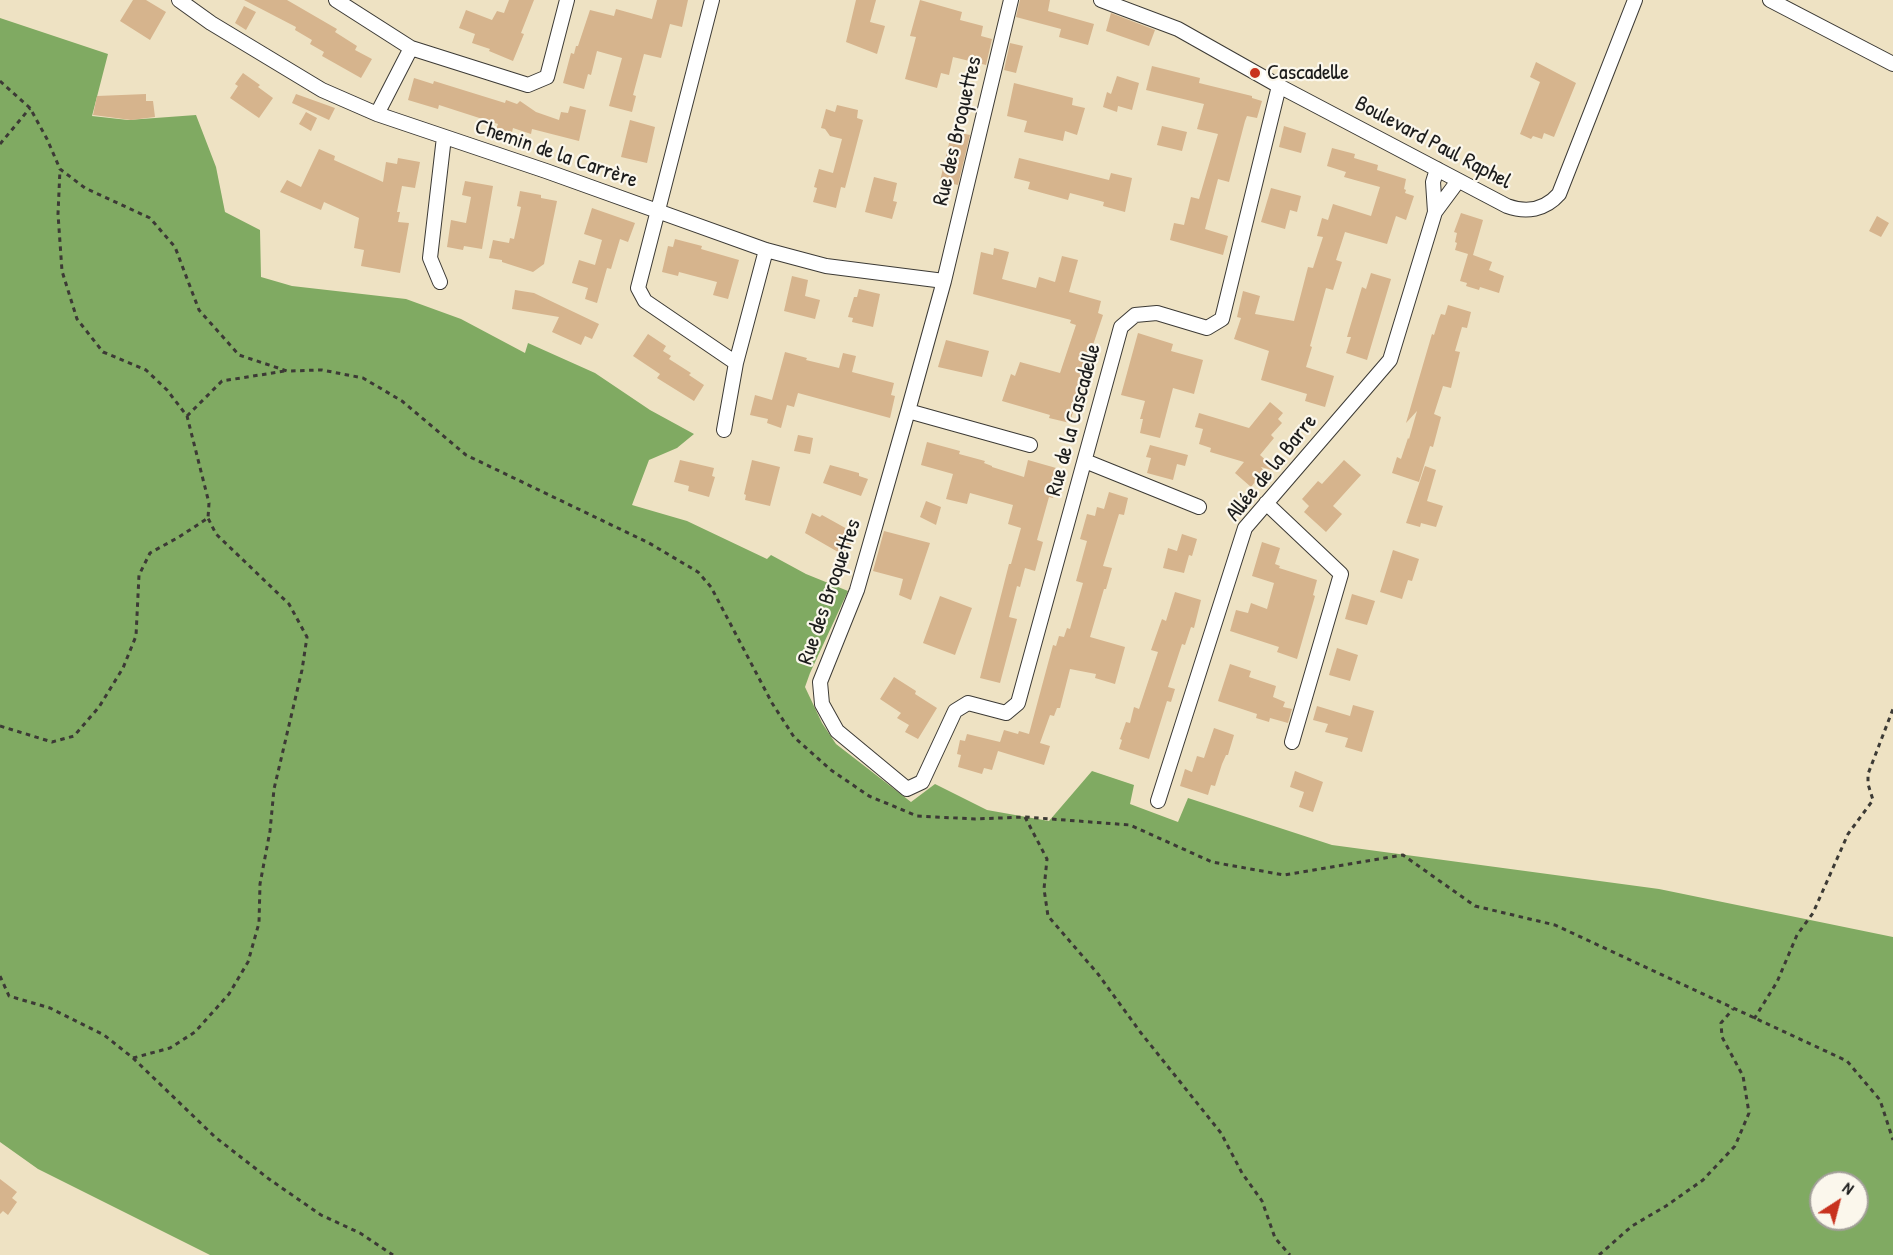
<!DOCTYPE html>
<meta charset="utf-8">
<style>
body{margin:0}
#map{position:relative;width:1893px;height:1255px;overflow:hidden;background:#eee2c3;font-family:"Patrick Hand",sans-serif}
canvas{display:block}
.north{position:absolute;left:1809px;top:1171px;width:60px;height:60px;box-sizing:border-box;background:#fbf7ec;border:2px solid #a29f99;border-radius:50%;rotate:36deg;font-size:16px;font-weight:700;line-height:24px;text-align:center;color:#1c1c1c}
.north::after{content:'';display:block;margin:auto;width:21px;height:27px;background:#c8321e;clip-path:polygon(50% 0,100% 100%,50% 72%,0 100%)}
</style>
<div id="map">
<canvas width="1893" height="1255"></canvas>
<div class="north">N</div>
</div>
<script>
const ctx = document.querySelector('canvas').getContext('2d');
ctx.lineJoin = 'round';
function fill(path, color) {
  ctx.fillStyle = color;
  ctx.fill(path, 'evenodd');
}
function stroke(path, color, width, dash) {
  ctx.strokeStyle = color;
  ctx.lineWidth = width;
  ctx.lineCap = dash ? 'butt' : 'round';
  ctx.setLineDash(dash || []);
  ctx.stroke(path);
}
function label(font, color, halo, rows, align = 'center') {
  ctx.font = font + ' "Patrick Hand",sans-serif';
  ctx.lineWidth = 4.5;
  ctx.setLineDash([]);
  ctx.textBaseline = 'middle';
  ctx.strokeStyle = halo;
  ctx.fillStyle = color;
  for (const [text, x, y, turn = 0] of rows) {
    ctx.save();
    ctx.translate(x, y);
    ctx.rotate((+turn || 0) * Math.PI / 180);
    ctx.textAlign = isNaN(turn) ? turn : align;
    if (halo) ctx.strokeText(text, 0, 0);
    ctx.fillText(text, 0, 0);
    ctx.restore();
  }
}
fill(new Path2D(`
 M0,18L108,54L92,116L128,120L196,115L216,167L225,212L260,230L261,277L292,286L406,299L461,319L525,353L528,343L595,373L650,410L694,434L677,448L649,460L632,505L687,521L767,559L771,555L806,574L848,591L810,673L805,687L822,723L836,744L911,802L935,784L987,810L1049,821L1092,771L1134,785L1130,804L1178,822L1188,798L1332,845L1659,889L1893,937V1255H210L38,1169L0,1142ZM1821,1183H1857V1219H1821Z`), '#80aa62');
fill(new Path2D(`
 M133,0H146L166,12L150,40L120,21Z
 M244,0H287L337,29L335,32L357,46L355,50L372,59L361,78L322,56L324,52L310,44L312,40L295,30L296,27Z
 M509,0H534L521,33L524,34L513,61L489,51L490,49L472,43L475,34L459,28L466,10L492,20L497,11L504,13Z
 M657,0H688L682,27L670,24L661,58L644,54L633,95L636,96L632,112L609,106L622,58L597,51L591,75L588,74L584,89L563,83L571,53L574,54L576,46H578L590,10L614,16L616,9L652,19Z
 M856,0H876L870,22L885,26L877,54L846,42Z
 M920,0L962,12L960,20L983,26L981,36L992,39L986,65L953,57L949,75L941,73L937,88L905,79L916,37L910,36Z
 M1020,0H1050L1048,11L1094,24L1088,45L1059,37L1061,29L1016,17Z
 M244,6L256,12L246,30L235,23Z
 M1111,13L1155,30L1149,46L1106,31Z
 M1010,43L1023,46L1016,73L1004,70Z
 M1536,62L1576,83L1554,137L1544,133L1542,139L1533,136L1531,139L1520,134L1540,82L1530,77Z
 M1152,66L1200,78L1199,83L1252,96V98L1262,101L1257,118L1247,116L1245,121L1229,182L1218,179L1205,229L1228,236L1223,255L1170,240L1174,223L1184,225L1191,197L1199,199L1218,134L1197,129L1204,104L1146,90Z
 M243,73L260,85L258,87L273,98L259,118L230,98L238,86L235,84Z
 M1117,76L1139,83L1132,110L1118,106L1117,112L1103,107L1107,92L1111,94Z
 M414,78L433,84L434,81L505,103L506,100L517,104L520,101L536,112L559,120L561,112L568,113L570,106L586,110L579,141L532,129L531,134L513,128L511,137L495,132L498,124L439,105L438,109L408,100Z
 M1014,83L1073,98L1072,105L1085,108L1077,135L1065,131L1063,141L1024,132L1027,121L1007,116Z
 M146,94V101H153L155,117L131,120L93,115L97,96Z
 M296,94L335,108L329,120L292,103Z
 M837,105L858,110L857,118L863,120L845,188L841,187L836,208L813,202L817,188L814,187L819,169L833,173L842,139L830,136L825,129L821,128L826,109L835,112Z
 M306,112L317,118L311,131L299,124Z
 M630,120L655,127L647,163L621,157Z
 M1162,126L1187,132L1182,151L1157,145Z
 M1284,126L1306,133L1301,153L1279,147Z
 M952,131L970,135L958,185L940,181Z
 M1332,148L1355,154L1354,158L1378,165L1377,170L1406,179L1404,189L1406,190L1405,193L1414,196L1406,220L1396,216L1387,244L1345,232L1336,260L1342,262L1333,290L1326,288L1310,346L1312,347L1306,367L1334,376L1325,407L1305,401L1307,394L1261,380L1269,351L1234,339L1241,318L1237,317L1243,291L1260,296L1255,314L1294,321L1308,267L1313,268L1323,237L1317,236L1322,218L1328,220L1333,204L1371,216L1380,187L1344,177L1346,172L1327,166Z
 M319,149L335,156L334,160L383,182L386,162L397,164L398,158L420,162L415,188L402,186L397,212H400L398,222L409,223L400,273L361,266L364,250L354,248L359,218L324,202L321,210L280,192L287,180L301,187Z
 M1019,158L1109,180L1111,173L1132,178L1125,212L1103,206L1104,202L1070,193L1068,200L1028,189L1030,182L1014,178Z
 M874,177L897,183L893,201L897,202L892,219L865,212Z
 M465,181L493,186L482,249L464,246L463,250L447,247L451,220L466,223L471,197L462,195Z
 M1271,188L1301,196L1297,212L1290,210L1285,229L1261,222Z
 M520,191L541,195V198L557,201L544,264L533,272L502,262V260L489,258L493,240L509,243L510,238L514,239L521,207L517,206Z
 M592,208L635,223L628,242L620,239L611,269L607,268L597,303L585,299L588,288L572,283L579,260L595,265L602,240L584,234Z
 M1461,213L1483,220L1473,255L1492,262L1489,270L1504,276L1499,293L1480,287L1479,290L1466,286L1467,283L1460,281L1468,254L1455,250L1457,243L1455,242L1457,233L1454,232Z
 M1877,216L1889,223L1881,237L1869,231Z
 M675,239L702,246L701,249L739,260L728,299L713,295L717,282L679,272L678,276L662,272L668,246L673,247Z
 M994,248L1009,252L1002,279L1036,288L1039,277L1055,282L1062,256L1078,260L1069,292L1101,301L1098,313L1103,315L1085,369L1088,370L1076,413L1073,412L1070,423L1049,418L1050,415L1002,401L1011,374L1015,376L1020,362L1060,373L1076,325L1070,323L1071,320L973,294L981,252L993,255Z
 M1371,273L1391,279L1367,360L1346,353L1351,337H1347L1362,287L1366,289Z
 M792,276L808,280L805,296L820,300L815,319L784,311Z
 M859,289L880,294L873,327L852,322L853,318L848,317L854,297H857Z
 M515,290L534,293L599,324L592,339L585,336L581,345L552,332L559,317L512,309Z
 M1448,305L1471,312L1467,328L1462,327L1455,351L1460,352L1451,388L1443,386L1434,414L1441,417L1433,447L1430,446L1419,482L1392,473L1397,457L1401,459L1408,438L1409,439L1417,411L1406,423L1432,334L1434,335L1439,319L1441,314L1445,315Z
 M1138,333L1173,344L1171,351L1203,360L1194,394L1173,388L1160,438L1140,433L1143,419H1140L1145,401L1121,395Z
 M648,334L666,346L663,351L671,356L669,359L691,373L689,375L704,385L694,401L657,378L660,374L633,356Z
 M946,340L989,351L982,377L938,367Z
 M785,352L807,358L806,360L839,368L843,353L856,356L852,372L894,383L891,395L895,396L890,418L798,393L794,407L787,405L781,428L767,423L768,419L750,415L755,395L772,400Z
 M1270,402L1283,413L1278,419L1282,423L1271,435L1274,438L1260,455L1279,472L1261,467L1264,471L1251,487L1235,473L1244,462L1210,452L1211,448L1199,444L1203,429L1195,427L1199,413L1249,428Z
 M798,435L813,438L810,454L794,451Z
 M927,442L960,451L959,454L985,461L984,463L992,466V467L1024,477L1028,460L1056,468L1054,475L1059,477L1053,498L1049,497L1037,540L1043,542L1035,571L1025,568L1020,587L1017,586L1009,617L1017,619L1000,683L980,678L1009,564H1011L1021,528L1008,524L1013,505L970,493L967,504L946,499L953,474L921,465Z
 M1150,445L1188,455L1185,466L1177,464L1173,480L1147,473L1151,458L1146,457Z
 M680,460L714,468L712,476L715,477L709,497L688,491L689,486L674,482Z
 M752,460L780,467L770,506L745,500L746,495L744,494Z
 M1344,460L1361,475L1333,506L1342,514L1326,532L1304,512L1309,506L1302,499L1318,481L1322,484Z
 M830,465L859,473V476L868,479L861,496L823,483Z
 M1425,466L1436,470L1427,501L1443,506L1436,527L1421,523L1420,527L1406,523Z
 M1109,492L1128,498L1124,515L1119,514L1103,566L1112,568L1106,589H1104L1090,637L1125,647L1115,684L1095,678L1096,674L1070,669L1060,708H1057L1054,716L1050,715L1040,743L1050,746L1044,765L998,751L992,770L984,768L982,774L958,767L961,755L957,754L960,740L965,741L967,734L1000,742L1004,730L1018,734L1019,731L1029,734L1053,645L1056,646L1059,636L1064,637L1067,628L1070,629L1083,583L1076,581L1087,541L1080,539L1087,514L1095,516L1097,507L1104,509Z
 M926,501L941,507L936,525L920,517Z
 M812,513L820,517L822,515L849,530L844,540L851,544L845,556L805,533Z
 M884,531L930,543L911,600L899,595L903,579L873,571Z
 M1182,534L1197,539L1192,556L1189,555L1184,573L1163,568L1168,548L1177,551Z
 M1262,542L1280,548L1275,564L1280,566L1279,568L1317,580L1313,595L1315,596L1297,659L1277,652L1279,647L1230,631L1236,610L1248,613L1251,603L1267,609L1274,583L1252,576Z
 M1393,550L1419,559L1412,581L1408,580L1402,599L1380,592Z
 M1175,592L1201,600L1194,628L1191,627L1185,645L1182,644L1168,687L1175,689L1171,702L1167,701L1149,759L1119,749L1122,740L1120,739L1126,722L1130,723L1134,707L1139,709L1158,652L1151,650L1162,619L1166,621Z
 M1352,594L1375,601L1367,625L1345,619Z
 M940,596L972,608L955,655L923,643Z
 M1337,648L1358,655L1350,681L1329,675Z
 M1230,664L1251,671L1249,677L1276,686L1273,697L1285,702L1283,707L1292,709L1288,723L1270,718L1269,722L1256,718L1257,714L1218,701Z
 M894,677L916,691L915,694L937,708L918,739L905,732L909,725L897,718L901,713L880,699Z
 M1353,705L1374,711L1362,752L1345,747L1348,738L1325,732L1328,724L1313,720L1317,706L1350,716Z
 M1214,728L1234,735L1228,755H1226L1222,764L1215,786L1211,785L1208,795L1180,786L1185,769L1192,772L1197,756L1204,758Z
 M1295,771L1323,782L1313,812L1299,807L1304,792L1290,787Z
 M0,1179L17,1192L12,1198L17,1202L8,1215L3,1211L0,1214Z`), '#d6b48d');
const minor = new Path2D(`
 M179,0L211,23L322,90L377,114L546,171L766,250L826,266L944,281
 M336,0L411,48L377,114
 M712,0L638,288L645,301L736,363L766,250
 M1011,0L944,281L908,411L857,590L820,682L822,704L837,731L907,789L922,782L955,711L968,703L1006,713L1018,703L1121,327L1135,315L1157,313L1207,328L1222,319L1279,86
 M1101,0L1178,29L1279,86L1507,206C1526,213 1545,210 1559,194L1635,0
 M1770,0L1893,64
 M411,48L528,85L547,77L567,0
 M1437,169L1433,182L1435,212L1458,181
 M440,282L430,258L444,137
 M908,411L1030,445
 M724,430L736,363
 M1085,461L1199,507
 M1266,503L1341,574L1292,742
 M1158,801L1245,528L1390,360L1435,212`);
stroke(minor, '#3c3a35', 16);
stroke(new Path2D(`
 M0,81L30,108L47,139L60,169L85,188L150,218L175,247L199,310L239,355L287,371L322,370L363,378L402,401L466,455L649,543L698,572L711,587L772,703L794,737L831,770L869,796L917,816L975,819L1025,817L1130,825L1212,862L1284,875L1403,855L1475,906L1555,925L1847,1061L1880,1100L1893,1140
 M0,144L30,108
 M187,416L222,381L285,371
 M0,726L52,742L74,736L99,707L123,668L136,636L139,575L150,553L179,537L208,518L209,503L187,416L167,390L146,370L103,352L77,319L62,271L58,214L60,169
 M1025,817L1047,859L1044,889L1048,916L1098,974L1141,1033L1221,1133L1242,1173L1262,1201L1275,1238L1290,1255
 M0,976L9,996L50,1008L104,1035L133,1058L215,1137L269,1179L321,1215L360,1233L393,1255
 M1754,1019L1777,982L1797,935L1813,913L1848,834L1873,800L1868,784V774L1893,709
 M133,1058L170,1048L195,1032L229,994L248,962L259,923L260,884L270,831L274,789L302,670L307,637L289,604L216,534L208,518
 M1599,1255L1632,1226L1666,1206L1703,1180L1735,1146L1749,1113L1743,1076L1722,1037L1721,1023L1733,1009`), '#3c3a35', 3, [4.5, 4.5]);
stroke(minor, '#fff', 14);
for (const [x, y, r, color] of [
 [1255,73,6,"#c8321e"]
]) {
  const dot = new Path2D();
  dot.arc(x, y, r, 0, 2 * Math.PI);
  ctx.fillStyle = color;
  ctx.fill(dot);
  stroke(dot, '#fbf7ec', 2);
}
label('22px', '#1c1c1c', '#fbf7ec', [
 ["Cascadelle",1267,73]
], 'left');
label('22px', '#1c1c1c', '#fbf7ec', [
 ["Rue des Broquettes",958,131,-77],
 ["Boulevard Paul Raphel",1433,143,28],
 ["Chemin de la Carrère",556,154,19],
 ["Rue de la Cascadelle",1074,420,-75],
 ["Allée de la Barre",1272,468,-51],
 ["Rue des Broquettes",830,592,-71]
]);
</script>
